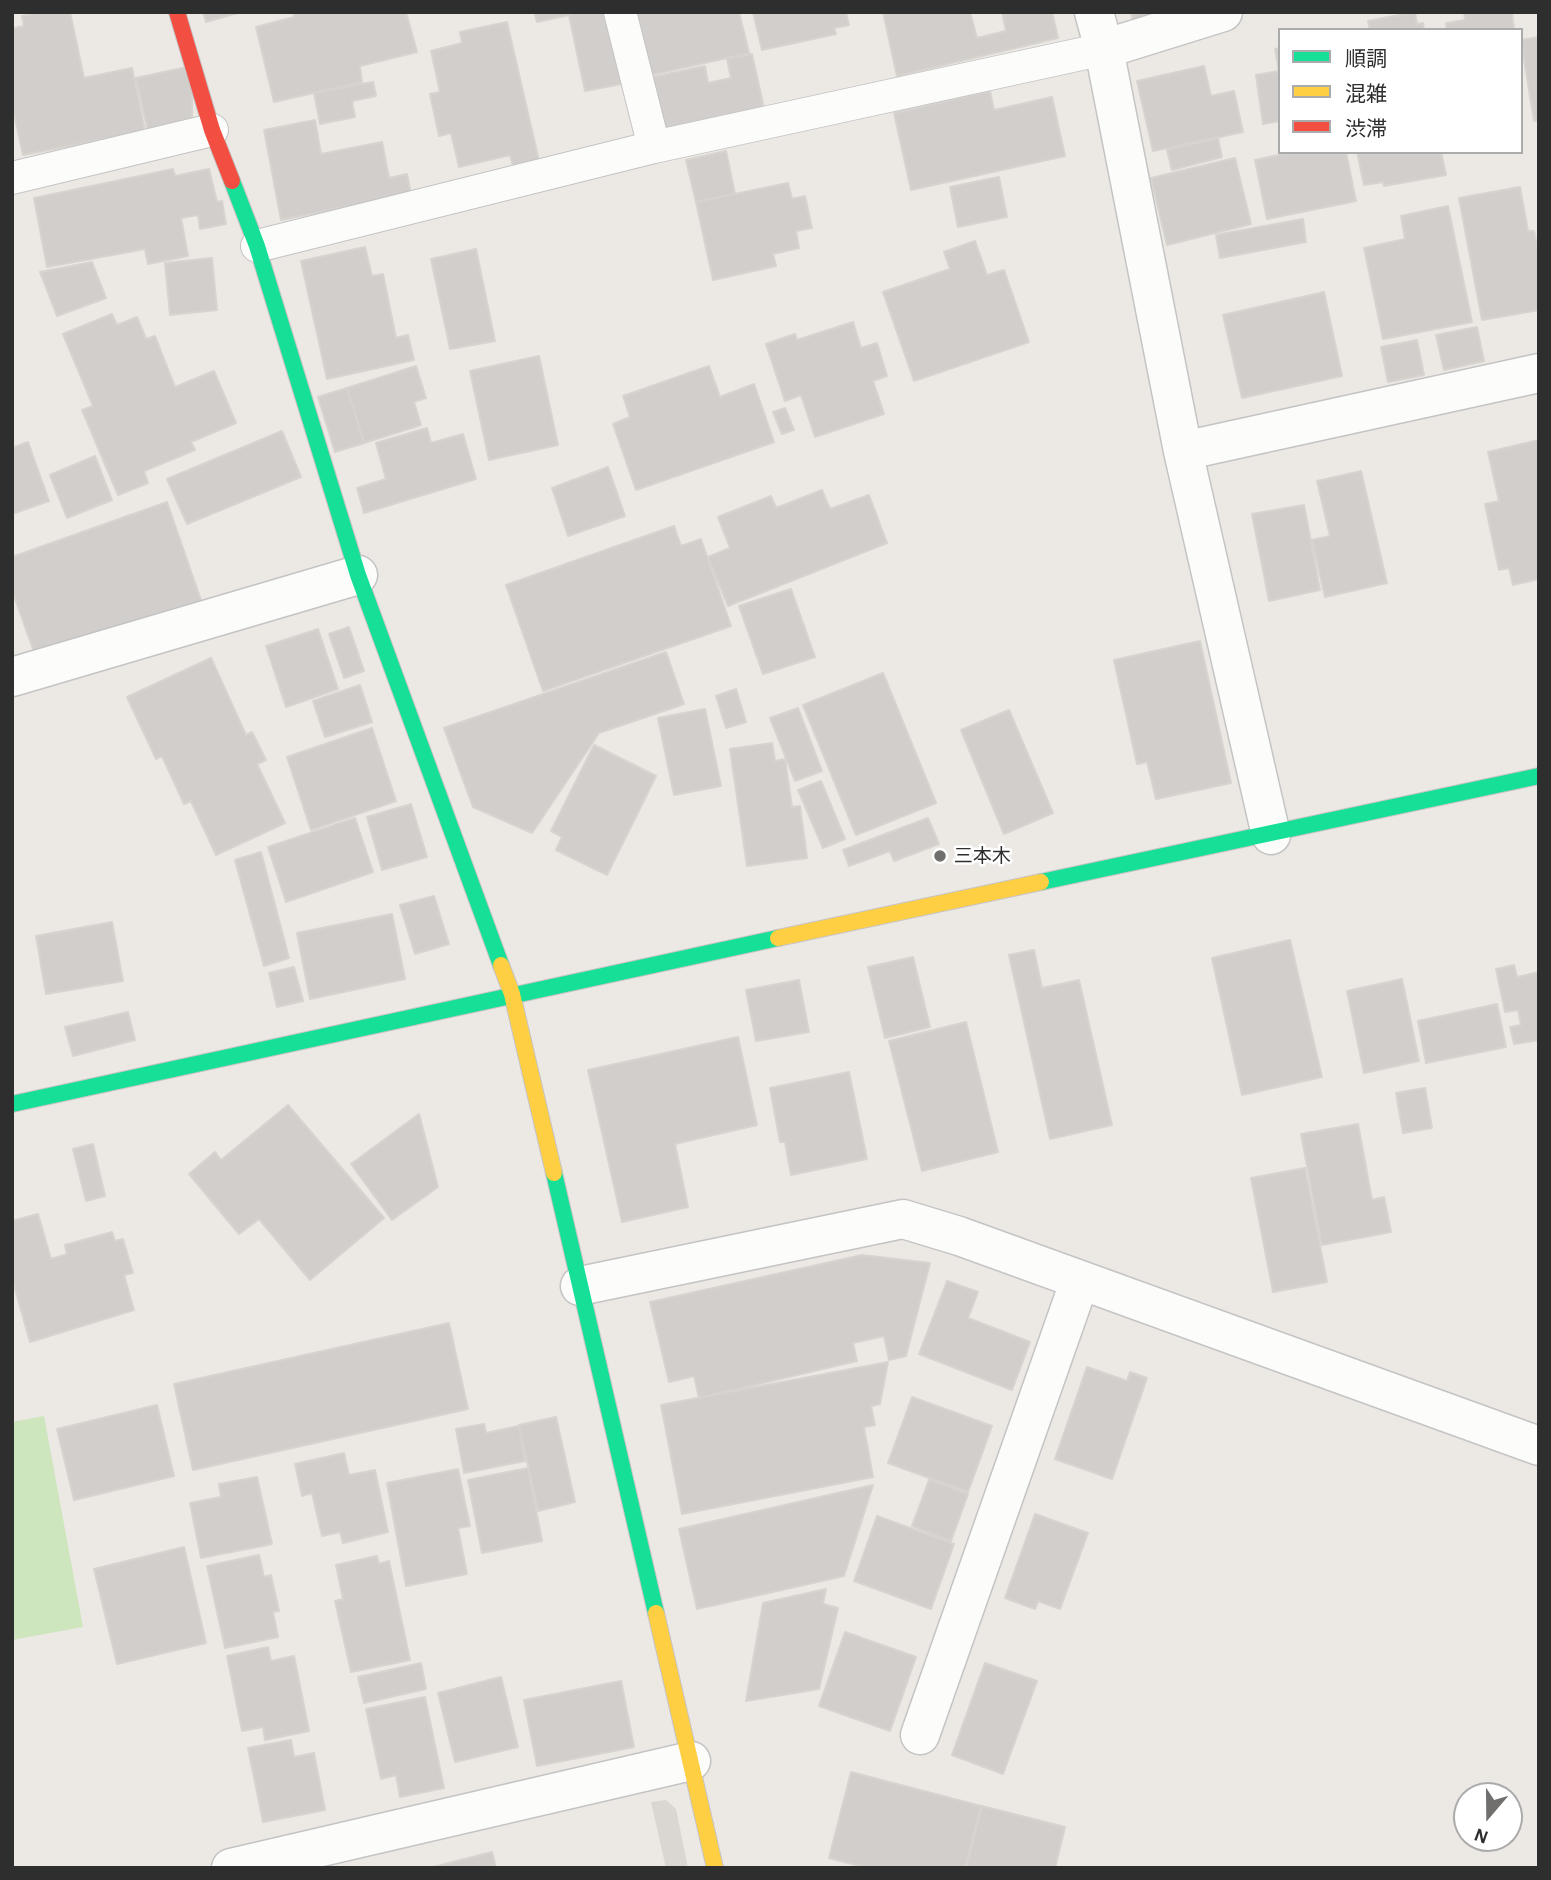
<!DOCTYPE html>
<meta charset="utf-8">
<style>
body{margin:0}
#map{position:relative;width:1551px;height:1880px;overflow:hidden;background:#ece8e4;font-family:"Alegreya Sans","Noto Sans JP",sans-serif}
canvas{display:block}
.frame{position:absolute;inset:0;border:14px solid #2e2e2e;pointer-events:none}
.legend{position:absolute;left:1278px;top:28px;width:245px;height:126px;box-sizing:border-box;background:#fff;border:2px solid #ababab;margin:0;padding:9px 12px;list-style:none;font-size:21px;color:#2e2e2e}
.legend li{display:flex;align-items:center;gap:14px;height:35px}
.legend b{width:35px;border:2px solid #ababab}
.north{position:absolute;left:1453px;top:1782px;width:70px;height:70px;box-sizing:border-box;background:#fff;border:2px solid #ababab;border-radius:50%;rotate:200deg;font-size:19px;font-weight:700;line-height:28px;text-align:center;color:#2e2e2e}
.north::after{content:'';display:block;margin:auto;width:24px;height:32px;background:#706f6e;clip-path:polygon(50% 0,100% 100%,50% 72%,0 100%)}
</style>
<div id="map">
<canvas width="1551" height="1880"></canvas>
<div class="frame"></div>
<ul class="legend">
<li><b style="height:9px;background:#16e098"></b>順調</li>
<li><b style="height:9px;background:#ffcf43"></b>混雑</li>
<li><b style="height:9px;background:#f24e42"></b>渋滞</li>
</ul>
<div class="north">N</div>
</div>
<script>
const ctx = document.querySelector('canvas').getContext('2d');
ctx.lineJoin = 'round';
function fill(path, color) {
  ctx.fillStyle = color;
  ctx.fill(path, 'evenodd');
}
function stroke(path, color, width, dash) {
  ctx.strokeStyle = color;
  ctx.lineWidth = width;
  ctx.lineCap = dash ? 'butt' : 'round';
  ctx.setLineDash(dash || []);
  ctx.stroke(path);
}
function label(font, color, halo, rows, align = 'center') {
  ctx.font = font + ' "Alegreya Sans","Noto Sans JP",sans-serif';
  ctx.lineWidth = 5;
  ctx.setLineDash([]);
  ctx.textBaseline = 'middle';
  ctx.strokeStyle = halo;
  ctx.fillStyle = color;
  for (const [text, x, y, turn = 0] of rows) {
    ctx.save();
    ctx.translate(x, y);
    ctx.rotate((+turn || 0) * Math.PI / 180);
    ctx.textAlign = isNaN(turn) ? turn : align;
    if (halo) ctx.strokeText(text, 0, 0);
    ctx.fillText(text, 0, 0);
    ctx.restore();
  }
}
fill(new Path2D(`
 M44,1416L83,1627L12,1640V1422Z`), '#cee6be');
fill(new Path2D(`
 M666,1800L676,1809L688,1868H666L651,1802Z`), '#dad6d2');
const building = new Path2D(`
 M43,12H70L84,78L132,68L145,131L23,155L12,104V29L24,26L22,16Z
 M203,12H241L206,22Z
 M293,12H406L417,52L360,66L362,82L274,102L256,27L294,17Z
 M534,12H605L621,84L585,91L569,15L537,22Z
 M635,12H739L749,53L651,75Z
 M753,12H846L849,25L834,28L836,34L762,50Z
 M883,12H970L977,38L1006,31L1002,12H1052L1058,38L897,76Z
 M1131,12H1167L1133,21Z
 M1415,12L1417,24L1423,23L1424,30H1370L1368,21Z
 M1464,12H1512L1514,30H1447L1446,23L1465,20Z
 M507,22L539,161L513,166L510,155L459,167L451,133L439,136L430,94L440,92L431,51L462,43L460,32Z
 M1539,37V120L1534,121L1521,40Z
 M1280,48V121L1263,124L1256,75L1279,71L1275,49Z
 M752,54L765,113L661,136L648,78L705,66L708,83L731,78L727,59Z
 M192,66V124L149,136L136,78Z
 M1204,66L1211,96L1234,91L1243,132L1153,151L1137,81Z
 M373,82L376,96L352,101L355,117L320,124L314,93Z
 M990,91L994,110L1052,97L1065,156L911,190L894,113Z
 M315,120L321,154L382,142L389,178L407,174L411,194L281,220L264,130Z
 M1218,138L1222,157L1172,170L1167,150Z
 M726,151L735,194L696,202L686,160Z
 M1293,152H1346L1356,201L1267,219L1255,160Z
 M1357,152H1441L1446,175L1384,186L1383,182L1364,185Z
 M1235,158L1251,224L1167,245L1151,178Z
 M173,169L175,176L209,169L217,202L222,201L226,224L200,229L198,215L181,218L188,256L148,264L145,249L47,267L34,198Z
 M999,177L1007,217L958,227L950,187Z
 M788,183L792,199L805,196L812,228L796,231L799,248L773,254L776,266L713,280L696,202Z
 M1520,187L1528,231H1534L1539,254V310L1482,320L1459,198Z
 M1448,206L1472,322L1383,339L1364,248L1405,239L1401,216Z
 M1303,219L1306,242L1220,258L1216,235Z
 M975,241L987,275L1004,270L1029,342L914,381L883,292L950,269L944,252Z
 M365,247L372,276L383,274L396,338L408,335L414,360L327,379L301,261Z
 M476,249L495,341L450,349L431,259Z
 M212,258L217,310L170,315L165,263Z
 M92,262L106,298L57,316L40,272Z
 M1324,292L1342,376L1242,398L1223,315Z
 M112,314L117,325L137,317L146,339L155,336L175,387L214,371L236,423L191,442L195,450L144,471L148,483L118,495L82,410L93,406L63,334Z
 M853,322L861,348L877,343L887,376L873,381L884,414L815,437L801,395L785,401L766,344L795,334L797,340Z
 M1477,327L1484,361L1444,370L1436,335Z
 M1417,340L1424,375L1388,382L1381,347Z
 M539,356L558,445L489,460L470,371Z
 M416,366L426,398L414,402L421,425L364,443L347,388Z
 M709,366L720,397L754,384L774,442L636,490L613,424L630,417L623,396Z
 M347,388L364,443L335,452L318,397Z
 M785,408L794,430L782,434L773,412Z
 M427,428L431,443L463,434L476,479L364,513L357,488L386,479L376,443Z
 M282,431L301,477L187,524L167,479Z
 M1539,440V579L1513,585L1509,568L1499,570L1485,504L1499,501L1488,452Z
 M28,442L49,501L12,514V448Z
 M95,456L112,500L67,518L50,475Z
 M608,467L625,516L568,536L552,488Z
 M1361,471L1387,583L1325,597L1312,540L1330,536L1317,481Z
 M822,490L830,509L869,495L887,543L728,606L708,557L730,548L718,517L771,496L776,508Z
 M167,502L204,609L39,666L12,590V557Z
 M1304,505L1320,590L1269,601L1252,514Z
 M674,526L681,546L701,539L731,626L543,691L506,585Z
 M791,589L815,657L763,674L739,606Z
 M349,627L364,671L344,678L329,634Z
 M318,629L338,689L286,707L266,646Z
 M1200,641L1231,783L1156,799L1147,762L1137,764L1114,660Z
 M666,652L684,704L599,733L532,833L473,807L444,728Z
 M211,658L246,735L252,732L266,760L257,764L285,823L216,855L191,801L184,804L162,756L156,759L127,697Z
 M883,673L936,803L856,835L803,705Z
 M360,685L372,722L325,737L313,701Z
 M736,689L746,722L726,728L716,696Z
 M798,708L822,771L795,781L770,718Z
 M705,709L721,786L674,795L658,718Z
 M1009,710L1053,813L1004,834L961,730Z
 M372,728L396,801L311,830L287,757Z
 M772,743L775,761L785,759L792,807L800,806L807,858L747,866L730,749Z
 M594,745L656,776L607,875L556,850L562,837L551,831Z
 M821,781L845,839L823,848L798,790Z
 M411,804L427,857L382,870L367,817Z
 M355,818L373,872L286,902L268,847Z
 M928,818L939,844L894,861L890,851L849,866L843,850Z
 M261,852L289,958L264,966L235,860Z
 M434,896L449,944L415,954L400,905Z
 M392,914L405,979L310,999L297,933Z
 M112,922L123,981L46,994L36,936Z
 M1290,940L1322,1077L1242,1095L1212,958Z
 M1034,950L1042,988L1079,980L1112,1125L1050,1139L1009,955Z
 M913,957L930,1027L885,1038L868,967Z
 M1514,965L1517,977L1539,972V1040L1514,1044L1510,1027L1521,1025L1518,1010L1505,1012L1496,969Z
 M294,967L303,1001L277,1007L269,973Z
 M1402,979L1419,1061L1364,1073L1347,991Z
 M799,980L809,1032L756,1041L746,990Z
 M1497,1004L1506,1047L1426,1063L1418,1021Z
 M128,1012L135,1040L73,1056L65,1027Z
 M966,1022L998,1152L922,1171L889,1041Z
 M738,1037L757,1125L675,1144L688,1207L622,1222L588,1070Z
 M849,1072L867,1159L791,1175L785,1142H780L770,1088Z
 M1425,1088L1432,1128L1403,1133L1396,1093Z
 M288,1105L384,1218L310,1280L259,1219L239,1234L189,1174L215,1152L221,1160Z
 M419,1114L438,1187L392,1220L351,1164Z
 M1358,1124L1372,1200L1384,1197L1391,1232L1322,1245L1301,1134Z
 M93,1144L105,1196L86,1201L73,1149Z
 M1305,1168L1327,1282L1273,1292L1251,1178Z
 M38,1214L51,1259L67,1254L65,1245L112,1232L115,1241L123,1239L133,1273L124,1275L134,1310L30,1342L12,1278V1221Z
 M862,1255L930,1263L906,1356L889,1360L884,1336L853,1343L857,1361L699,1398L694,1376L669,1382L650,1302Z
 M947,1281L978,1292L968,1318L1030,1342L1012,1390L919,1354Z
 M449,1323L468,1409L193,1470L174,1384Z
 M888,1362L880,1404L871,1406L875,1425L864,1427L873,1477L682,1514L661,1405Z
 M1087,1367L1127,1381L1130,1372L1147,1378L1112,1479L1055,1459Z
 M912,1397L992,1426L968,1492L888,1463Z
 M157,1405L174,1476L74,1500L57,1429Z
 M556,1417L575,1502L538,1511L519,1425Z
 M484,1424L486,1433L519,1426L525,1461L464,1473L456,1429Z
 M344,1453L349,1475L375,1470L388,1532L343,1543L340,1532L322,1536L312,1493L302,1496L295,1464Z
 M528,1468L542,1541L482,1553L468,1480Z
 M458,1469L470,1526L458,1528L467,1574L406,1586L387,1483Z
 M257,1477L272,1544L201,1558L190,1503L221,1497L219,1484Z
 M929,1480L968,1494L951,1541L912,1526Z
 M873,1485L844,1576L697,1609L679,1529Z
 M1035,1514L1088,1533L1060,1609L1038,1601L1035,1609L1005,1598Z
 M877,1516L954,1544L931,1609L854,1581Z
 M184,1547L206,1643L117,1664L94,1569Z
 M259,1555L264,1577L271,1575L279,1611L273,1612L278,1637L225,1648L207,1566Z
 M377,1556L379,1564L389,1561L410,1660L351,1672L335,1601L343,1599L336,1565Z
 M826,1589L823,1604L838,1608L819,1689L746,1701L763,1603Z
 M845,1632L916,1657L890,1731L819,1706Z
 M268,1647L271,1661L294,1656L309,1731L265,1740L263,1727L242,1731L227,1656Z
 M421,1663L426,1689L364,1703L358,1677Z
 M985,1663L1037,1681L1003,1774L952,1755Z
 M501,1677L518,1747L455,1762L438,1693Z
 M621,1681L634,1747L537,1766L524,1700Z
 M425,1697L444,1788L400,1797L396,1775L381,1779L366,1709Z
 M291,1740L294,1757L314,1753L325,1810L263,1822L248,1748Z
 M851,1772L981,1806L965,1868H867L829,1858Z
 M982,1806L1065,1827L1055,1868H966Z
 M492,1852L496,1868H429Z`);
fill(building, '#d1cecb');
stroke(building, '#d7d4d0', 2);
const lane = new Path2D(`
 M620,12L654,147
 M12,178L212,130
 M257,246L654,147L1104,49`);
const street = new Path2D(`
 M1094,12L1104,49L1183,451L1271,835
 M1104,49L1223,12
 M1183,451L1539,373
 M12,677L358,575
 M580,1286L903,1219L959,1236L1539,1446
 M920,1735L1080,1280
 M231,1868L691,1761`);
const fast = new Path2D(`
 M232,181L257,246L358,575L501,965
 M1041,882L1539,776
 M12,1104L778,938
 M554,1173L656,1613`);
const slow = new Path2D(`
 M778,938L1041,882
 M501,965L512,994L554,1173
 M656,1613L715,1868`);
const jam = new Path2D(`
 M177,12L212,130L232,181`);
stroke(lane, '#c5c4c5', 34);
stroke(street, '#c5c4c5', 41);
stroke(fast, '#c5c4c5', 18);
stroke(slow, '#c5c4c5', 18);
stroke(jam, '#c5c4c5', 18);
stroke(lane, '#fcfcfb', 32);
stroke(street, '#fcfcfb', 38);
stroke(fast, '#16e098', 16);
stroke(slow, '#ffcf43', 16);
stroke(jam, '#f24e42', 16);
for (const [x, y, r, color] of [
 [940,856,7,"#706f6e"]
]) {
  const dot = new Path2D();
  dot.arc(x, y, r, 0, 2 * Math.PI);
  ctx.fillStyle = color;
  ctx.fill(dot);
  stroke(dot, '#fff', 2.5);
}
label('19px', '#2e2e2e', '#fff', [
 ["三本木",954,856]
], 'left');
</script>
